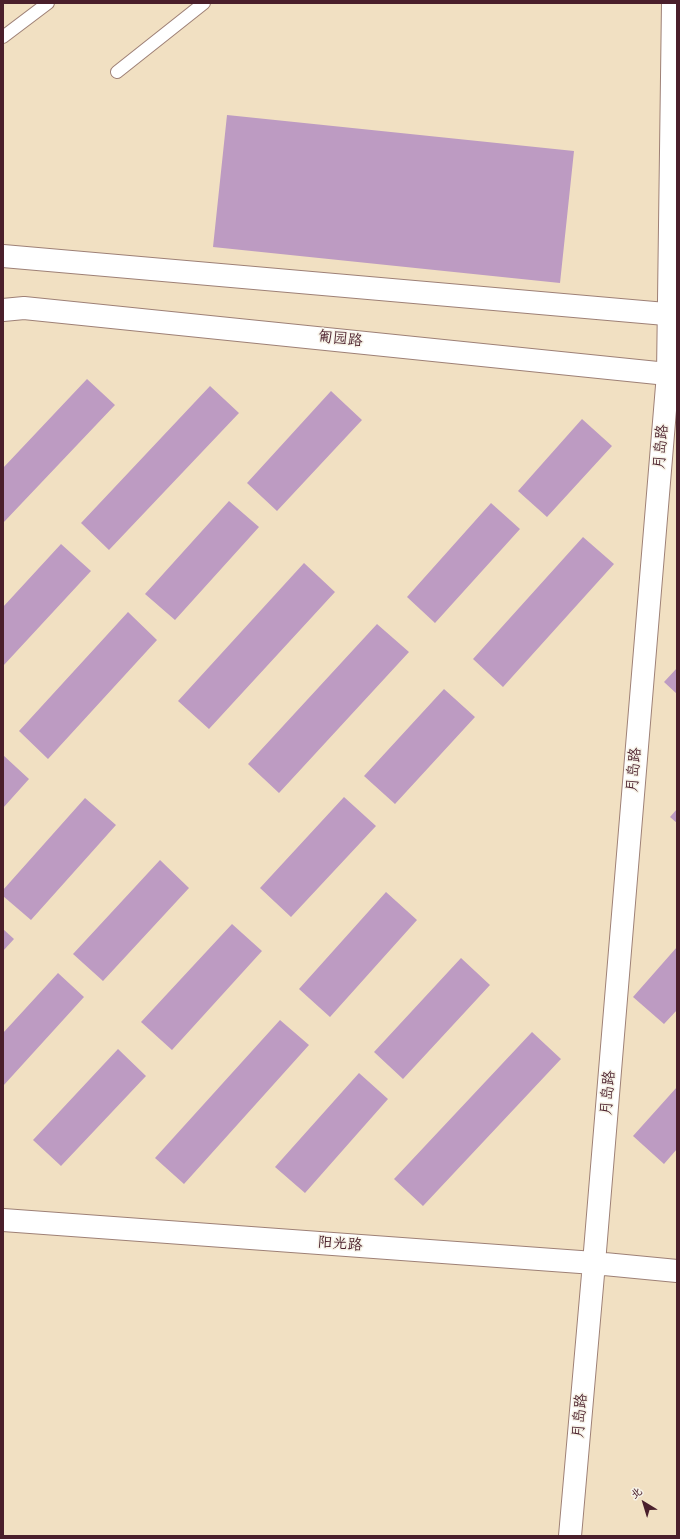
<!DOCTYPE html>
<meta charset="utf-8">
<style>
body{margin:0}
#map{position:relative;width:680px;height:1539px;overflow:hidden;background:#f1e0c2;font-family:"Architects Daughter","LXGW WenKai TC",sans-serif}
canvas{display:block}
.frame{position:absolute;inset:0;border:4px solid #4a1f2b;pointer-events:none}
.north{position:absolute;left:624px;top:1483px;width:40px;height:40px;-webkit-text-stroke:3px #f7f3e8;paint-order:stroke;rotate:322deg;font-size:11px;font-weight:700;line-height:16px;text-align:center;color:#4a1f2b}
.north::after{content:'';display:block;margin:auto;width:14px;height:18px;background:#4a1f2b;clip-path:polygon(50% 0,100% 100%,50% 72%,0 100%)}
</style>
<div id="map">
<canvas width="680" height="1539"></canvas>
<div class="frame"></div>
<div class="north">北</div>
</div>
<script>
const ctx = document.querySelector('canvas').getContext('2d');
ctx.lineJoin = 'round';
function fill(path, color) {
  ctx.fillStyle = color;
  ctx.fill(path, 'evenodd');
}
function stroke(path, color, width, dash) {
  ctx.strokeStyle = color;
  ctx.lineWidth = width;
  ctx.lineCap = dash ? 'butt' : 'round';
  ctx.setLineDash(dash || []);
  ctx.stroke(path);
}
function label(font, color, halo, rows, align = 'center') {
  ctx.font = font + ' "Architects Daughter","LXGW WenKai TC",sans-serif';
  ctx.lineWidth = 3;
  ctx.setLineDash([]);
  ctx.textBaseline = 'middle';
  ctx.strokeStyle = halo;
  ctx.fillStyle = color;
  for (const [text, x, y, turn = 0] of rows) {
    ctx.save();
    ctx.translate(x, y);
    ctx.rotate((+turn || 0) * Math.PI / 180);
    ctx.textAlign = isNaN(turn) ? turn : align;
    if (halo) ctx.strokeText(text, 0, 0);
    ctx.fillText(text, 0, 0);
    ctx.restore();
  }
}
fill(new Path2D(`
 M227,115L574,151L560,283L213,247Z
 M87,379L115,405L3,523V468Z
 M210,386L239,413L109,550L81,523Z
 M331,391L362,420L277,511L247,483Z
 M582,419L612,446L547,517L518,491Z
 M229,501L259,527L175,620L145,594Z
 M491,503L520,529L435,623L407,597Z
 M583,537L614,564L503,687L473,659Z
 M61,544L91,571L3,666V607Z
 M304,563L335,592L209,729L178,701Z
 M128,612L157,640L48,759L19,731Z
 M377,624L409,652L279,793L248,764Z
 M677,668V694L664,682Z
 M444,689L475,717L395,804L364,776Z
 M3,755L29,779L3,808Z
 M344,797L376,826L291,917L260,888Z
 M85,798L116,825L31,920L3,896V890Z
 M677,809V823L670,817Z
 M160,860L189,888L103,981L73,954Z
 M386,892L417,920L330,1017L299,989Z
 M232,924L262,951L172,1050L141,1022Z
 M3,929L14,939L3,951Z
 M677,947V1010L664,1024L633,997Z
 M461,958L490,985L403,1079L374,1052Z
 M58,973L84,997L3,1086V1033Z
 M280,1020L309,1045L184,1184L155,1158Z
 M532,1032L561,1059L423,1206L394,1179Z
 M118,1049L146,1076L61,1166L33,1140Z
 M359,1073L388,1099L305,1193L275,1167Z
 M677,1087V1149L664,1164L633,1136Z`), '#bd9bc2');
const lane = new Path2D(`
 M3,37L48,3
 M117,72L204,3`);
const street = new Path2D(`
 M3,1220L594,1263L677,1271
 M570,1536L594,1263L668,374L673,3`);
const secondary = new Path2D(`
 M3,256L677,315
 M3,310L24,308L677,375`);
stroke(lane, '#9e8076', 14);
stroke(street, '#9e8076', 24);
stroke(secondary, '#9e8076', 24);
stroke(lane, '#fff', 12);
stroke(street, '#fff', 22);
stroke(secondary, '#fff', 22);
label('15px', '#4a1f2b', '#f7f3e8', [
 ["匍园路",340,340,6],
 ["月岛路",662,447,-85],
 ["月岛路",635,770,-85],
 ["月岛路",609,1093,-85],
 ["阳光路",340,1245,4],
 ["月岛路",581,1416,-85]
]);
</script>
